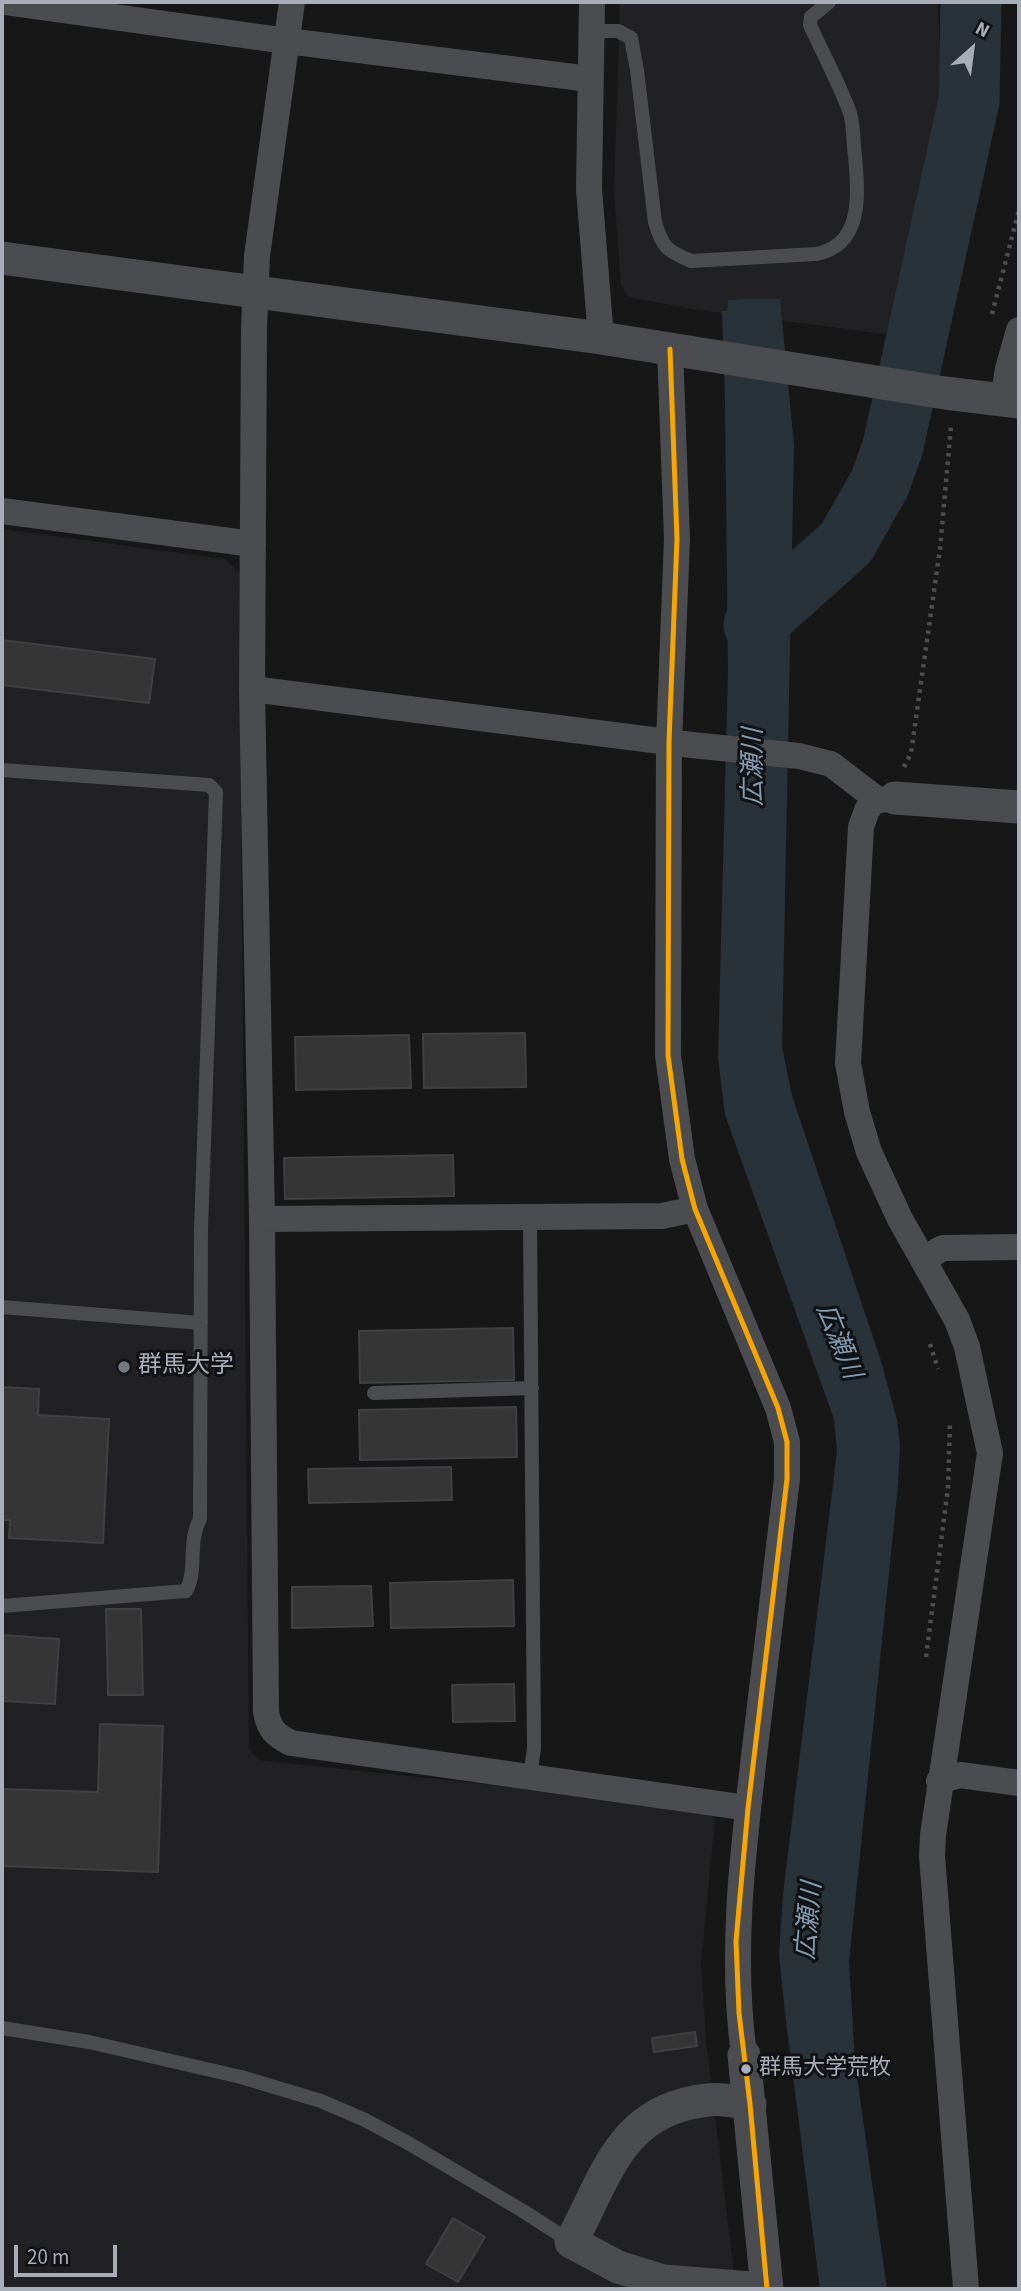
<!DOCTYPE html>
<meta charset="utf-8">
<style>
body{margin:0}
#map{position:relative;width:1021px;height:2291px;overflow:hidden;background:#171717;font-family:"Source Sans 3",sans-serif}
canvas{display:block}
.frame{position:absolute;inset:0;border:4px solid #a8adb8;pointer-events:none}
.north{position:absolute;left:937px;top:14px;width:70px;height:70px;-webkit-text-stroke:5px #111113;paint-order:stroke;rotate:28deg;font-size:19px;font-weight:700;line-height:28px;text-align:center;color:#a8adb8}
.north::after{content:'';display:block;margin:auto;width:24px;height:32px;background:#a8adb8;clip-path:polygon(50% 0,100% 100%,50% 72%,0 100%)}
.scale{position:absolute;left:14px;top:2245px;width:103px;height:32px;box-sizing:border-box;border:4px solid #a8adb8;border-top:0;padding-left:9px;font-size:21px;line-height:24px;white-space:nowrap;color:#a8adb8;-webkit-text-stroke:5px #111113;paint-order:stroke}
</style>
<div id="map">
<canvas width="1021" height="2291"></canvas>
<div class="frame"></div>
<div class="north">N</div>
<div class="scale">20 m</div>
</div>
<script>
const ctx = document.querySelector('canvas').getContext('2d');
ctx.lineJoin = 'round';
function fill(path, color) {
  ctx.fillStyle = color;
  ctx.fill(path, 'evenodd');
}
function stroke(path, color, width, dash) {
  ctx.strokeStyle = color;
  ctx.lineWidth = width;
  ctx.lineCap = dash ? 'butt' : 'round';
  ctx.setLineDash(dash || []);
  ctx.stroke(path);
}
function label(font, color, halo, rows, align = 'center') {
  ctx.font = font + ' "Source Sans 3","Noto Sans JP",sans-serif';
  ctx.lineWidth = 6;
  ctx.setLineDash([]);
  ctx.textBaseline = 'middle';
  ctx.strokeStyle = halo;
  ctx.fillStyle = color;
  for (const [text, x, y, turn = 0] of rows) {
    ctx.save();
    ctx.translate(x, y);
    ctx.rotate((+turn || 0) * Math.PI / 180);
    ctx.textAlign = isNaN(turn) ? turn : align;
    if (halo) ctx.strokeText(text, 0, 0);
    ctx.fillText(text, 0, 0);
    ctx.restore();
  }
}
fill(new Path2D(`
 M620,2H938L941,100L892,335L692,309L628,297L621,285L614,192Z
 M2,529L225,559L239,572L249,1749L259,1760L706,1808L715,1821L701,1962L706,2040L736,2289H2Z`), '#212123');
fill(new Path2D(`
 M744,299H780L794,445L782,1047L792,1096L881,1361L897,1420L900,1445L898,1485L849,1961L855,2063L887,2289H820L785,2013L779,1954L783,1894L837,1451L834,1419L725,1115L718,1058L728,672L725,399L722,311H727L728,300Z`), '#2a3239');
stroke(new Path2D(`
 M754,625L846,543L880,483L893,446L969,101L971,2`), '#2a3239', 61);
const building = new Path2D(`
 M2,640L155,659L149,703L2,685Z
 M525,1033L526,1087L424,1088L423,1034Z
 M409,1035L411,1088L296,1090L295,1037Z
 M453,1155L454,1196L285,1199L284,1158Z
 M513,1328L514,1380L360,1383L359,1331Z
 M2,1387L39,1389L38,1415L109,1419L103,1543L9,1538L10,1520H2Z
 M516,1407L517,1457L360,1460L359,1410Z
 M451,1467L452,1500L309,1503L308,1469Z
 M513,1580L514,1626L391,1628L390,1583Z
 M371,1586L373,1626L292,1628V1587Z
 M106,1609H141L143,1695H108Z
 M2,1635L59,1639L55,1704L2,1701Z
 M514,1684L515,1721L453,1722L452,1685Z
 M100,1724L163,1726L158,1872L2,1866V1789L98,1792Z
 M695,2032L697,2046L654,2052L652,2038Z
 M453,2218L485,2237L458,2282L426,2264Z`);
fill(building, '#353536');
stroke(building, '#3f4043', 2);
stroke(new Path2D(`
 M992,314L1019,210
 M904,767L911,753L940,549L951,426
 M930,1344L938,1369
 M926,1657L948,1488L950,1422`), '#4d4e52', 4.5, [3.5, 5]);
stroke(new Path2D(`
 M591,31H618L631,38L637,70L655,222C662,247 667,251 691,261L816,254C864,245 858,193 855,156C853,143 854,126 850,113C839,83 823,54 810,25L811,17L829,2
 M2,770L209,785L216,792L201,1230L200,1519C187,1543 198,1570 186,1591L2,1606
 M2,1307L201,1323
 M374,1393L532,1388
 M530,1777L534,1748L530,1219
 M2,2028L89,2042L241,2077L321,2101L365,2120L408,2143L523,2211L571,2242`), '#4b4c50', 14);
stroke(new Path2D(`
 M6,2L287,41L590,79
 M292,2L257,256L254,328L252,689L262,1219L266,1712C269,1729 275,1735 291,1743L748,1808
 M592,2L589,189L601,338
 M670,349L677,539L669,742L668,1055L682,1159L695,1209L778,1408L787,1442V1479C776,1569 766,1659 755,1748C743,1851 730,1951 744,2055
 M1003,400L1008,369L1019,330
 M2,511L253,544
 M252,689L692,745L799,756L831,764L878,800
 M895,798L874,801L867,810L861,827L848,1063L857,1112L869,1152L900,1219L957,1320L967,1347L990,1453L933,1835L932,1856L966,2289
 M262,1219L662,1216L695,1209
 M923,1259L943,1248L1019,1247
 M939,1781L960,1775L1019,1783`), '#4b4c50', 26);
stroke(new Path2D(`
 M2,258L601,338L945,393L1019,402
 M895,798L1019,807
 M744,2055L767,2289
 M750,2104C737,2102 721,2098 708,2100C620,2109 607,2176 571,2242L618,2267L663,2281L764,2289`), '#4b4c50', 33);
stroke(new Path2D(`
 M670,349L677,539L669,742L668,1055L682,1159L695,1209L778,1408L787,1442V1479L748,1808L736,1941L739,2013L750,2104L767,2289`), '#f7a600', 5);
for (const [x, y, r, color] of [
 [124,1367,7,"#757880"],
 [746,2069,6,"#a8adb8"]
]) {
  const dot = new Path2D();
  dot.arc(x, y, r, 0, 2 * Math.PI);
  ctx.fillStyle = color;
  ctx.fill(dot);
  stroke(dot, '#111113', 2.5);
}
label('22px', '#a8adb8', '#111113', [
 ["群馬大学荒牧",759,2069]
], 'left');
label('24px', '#a8adb8', '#111113', [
 ["群馬大学",138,1367]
], 'left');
label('italic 26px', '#7f9bb3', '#111113', [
 ["広瀬川",755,767,-90],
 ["広瀬川",837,1342,68],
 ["広瀬川",811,1921,-85]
]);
</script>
